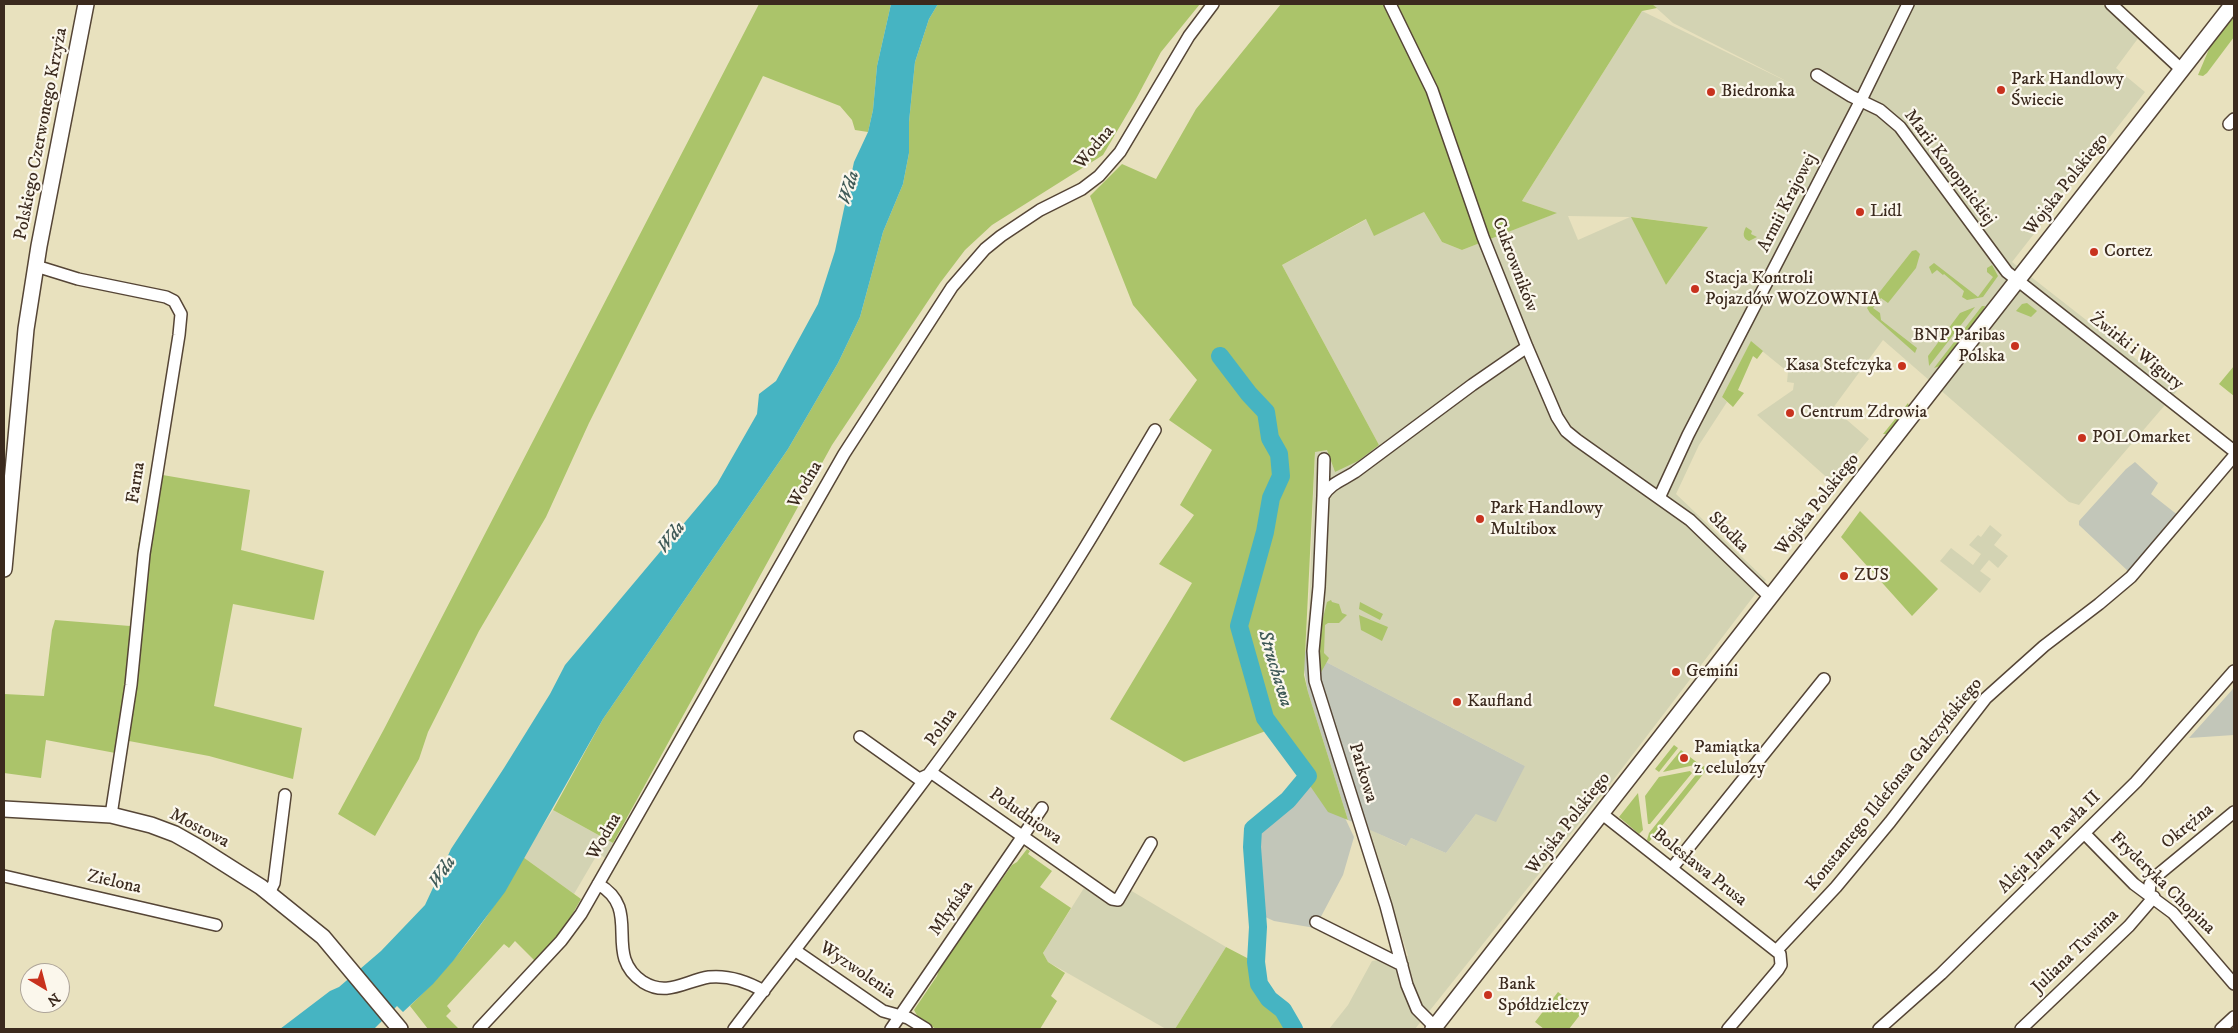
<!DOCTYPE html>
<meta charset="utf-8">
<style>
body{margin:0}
#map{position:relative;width:2238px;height:1033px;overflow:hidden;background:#e8e1be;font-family:"IM FELL DW Pica",serif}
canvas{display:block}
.frame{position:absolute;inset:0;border:5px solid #3b2a1e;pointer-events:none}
.north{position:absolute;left:20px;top:963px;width:50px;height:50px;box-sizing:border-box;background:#fbf7ec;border:1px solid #aea59a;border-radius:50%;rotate:143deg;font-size:14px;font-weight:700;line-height:20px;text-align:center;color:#3b2a1e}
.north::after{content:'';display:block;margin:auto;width:18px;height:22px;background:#c8321e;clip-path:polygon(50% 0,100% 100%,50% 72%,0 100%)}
</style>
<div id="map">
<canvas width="2238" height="1033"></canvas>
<div class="frame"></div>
<div class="north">N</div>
</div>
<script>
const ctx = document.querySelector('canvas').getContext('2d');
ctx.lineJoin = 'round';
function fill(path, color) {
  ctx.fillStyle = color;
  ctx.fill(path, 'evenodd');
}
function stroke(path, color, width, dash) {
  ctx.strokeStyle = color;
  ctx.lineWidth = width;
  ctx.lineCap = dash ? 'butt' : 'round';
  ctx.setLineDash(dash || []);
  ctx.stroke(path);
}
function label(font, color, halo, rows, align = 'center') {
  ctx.font = font + ' "IM FELL DW Pica",serif';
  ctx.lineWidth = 4.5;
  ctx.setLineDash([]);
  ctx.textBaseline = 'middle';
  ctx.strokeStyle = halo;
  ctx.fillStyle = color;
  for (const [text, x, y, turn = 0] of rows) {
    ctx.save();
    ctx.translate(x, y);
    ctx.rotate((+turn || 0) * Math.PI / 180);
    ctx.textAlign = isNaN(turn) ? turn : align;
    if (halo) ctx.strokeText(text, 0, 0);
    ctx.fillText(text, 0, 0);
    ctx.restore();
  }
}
fill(new Path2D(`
 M1652,4H2102L2139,37L2116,68L2145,92L2012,262L2177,391L2079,505L2069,502L1883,340L1833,408L1869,439L1833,483L1757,415L1793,390L1794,383L1787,382L1788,372L1751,342L1722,397L1727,402L1699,445L1676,494L1766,580L1598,800L1415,1029H1329L1348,1005L1372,961L1408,956L1367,828L1405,846L1411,838L1446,853L1476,814L1525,766L1305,651L1309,610L1315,451L1327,450L1335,472L1379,445L1282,265L1367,219L1375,235L1424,212L1442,242L1462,250L1556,213L1522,201L1642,11L1796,86L1673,23ZM1568,216L1629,217H1630L1578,240ZM1632,217L1708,227L1666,285Z
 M1990,525L2002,535L1994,545L2008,556L1998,568L1989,560L1980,571L1991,579L1980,593L1940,561L1951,548L1973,565L1981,554L1969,545L1978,535L1981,537Z
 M553,810L613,843L605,858L598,853L574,894L523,857Z
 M1084,888L1120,906L1130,890L1226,947L1175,1029H1166L1048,962L1043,953Z`), '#d3d3b3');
fill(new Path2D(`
 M2135,462L2158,483L2151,494L2179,516L2129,572L2079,525V521L2126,469Z
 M1305,651L1525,766L1496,822L1476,814L1446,853L1411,838L1406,846L1348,820L1308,692L1303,664Z
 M2234,687V735L2189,738L2232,690Z
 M1313,779L1338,803L1354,837L1343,875L1315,928L1274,921L1263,916L1257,878L1256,829Z`), '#c2c6b9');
fill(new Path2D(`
 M759,4H891L877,66L873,110L868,132L855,130L852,120L840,106L763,76L589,423L546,517L479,631L428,732L419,759L375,836L338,814L383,731Z
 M938,4H1200L1161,52L1136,99L1103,155L992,225L965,250L940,283L832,445L613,843L553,810L603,719L788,449L838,363L860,317L883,232L903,184L909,153V122L915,62L929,19Z
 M1281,4H1652L1657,8L1642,11L1522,201L1557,213L1462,250L1442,242L1424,212L1374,236L1366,219L1282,265L1379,445L1358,461L1335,472L1327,450L1315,452L1304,675L1308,692L1348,820L1328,812L1271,729L1184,762L1110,719L1192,583L1159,564L1194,515L1180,505L1212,450L1169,420L1197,380L1133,305L1090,196L1122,164L1156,179L1196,109Z
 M2234,13V37L2207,73L2203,76L2198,75L2212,42Z
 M1631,217L1708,227L1666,285Z
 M1746,227L1752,231L1751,234L1757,237L1749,241C1742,238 1743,233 1746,227Z
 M1916,250L1920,254L1916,268L1888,303L1881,298L1873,308L1880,313L1881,320L1917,348L1915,353L1870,313L1867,308L1912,251Z
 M1934,263L1978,297L1993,277L1987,272V268L1992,265L1998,276L1983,297L1967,300L1962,297L1964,291L1944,274L1943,275L1937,270L1932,274L1929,267Z
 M2027,303L2037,311L2031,317L2016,311L2022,304Z
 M1982,306H1985L1984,309L1940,366L1934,368Z
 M1975,307L1929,366V365L1928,356L1960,313Z
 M1751,341L1763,351L1757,359L1753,356L1738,390L1744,393L1733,407L1722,397Z
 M2234,366V396L2219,384Z
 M1908,403L1909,406L1888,434H1883Z
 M151,473L250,490L241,550L324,571L314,620L233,604L214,706L302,728L293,779L209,756L129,741L126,755L46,740L41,778L4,773V694L44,696L52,630L55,620L130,626L138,546Z
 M1860,511L1938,589L1912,616L1841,537Z
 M1331,600L1332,602L1339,604L1342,613L1347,615L1339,623H1328L1325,625L1324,653L1329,658L1319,676L1317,665L1320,620L1323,618L1327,602Z
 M1360,602L1383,614L1380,620L1359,609Z
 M1359,615L1388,627L1382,641L1361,630Z
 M1674,745L1678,748L1659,772L1655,769Z
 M1681,750L1699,764L1663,772Z
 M1703,766L1708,768L1649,842L1647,840L1649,833Z
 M1690,771L1692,773L1650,824H1648L1645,796L1659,777Z
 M1638,793L1643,830L1639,834L1619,817Z
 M1027,849L1030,851L1028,854L1052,871L1040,887L1071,908L1043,953L1048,962L1065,973L1051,996L1057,1001L1040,1029H936L918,1017L914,1010L937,976L940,967L1012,865L1017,862Z
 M523,857L581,899L561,934L535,961L515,941L509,948L504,944L447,1006L451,1011L446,1016L459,1029H428L410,1006C455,963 494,912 523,857Z
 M1226,947L1249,959L1256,987L1287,1029H1175Z
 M1558,992L1583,1011L1569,1029H1544L1535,1022Z`), '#abc46a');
fill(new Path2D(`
 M891,4H938L929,19L915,62L909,122V153L903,184L883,232L860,317L838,363L788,449L603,719L505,892L453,961L433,984L403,1012L397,1006L374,1029H280L330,991L339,987L381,951L425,905L451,849L504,768L550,694L565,665L717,484L757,414L759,394L776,381L818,304L835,251L854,162L868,132L873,110L877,66Z`), '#46b4c2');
stroke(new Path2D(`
 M1220,356L1249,394L1266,412L1270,438L1279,454L1281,476L1271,498L1265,532L1239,626L1265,718L1308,776L1288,800L1253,829L1252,847L1258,927L1256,962L1259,984L1269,999L1283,1010L1294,1029`), '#46b4c2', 18);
const minor = new Path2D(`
 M1390,4L1432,90L1483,237L1527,347L1557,417L1566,431L1577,440L1690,520L1770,597
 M2111,4L2182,70
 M1817,75L1851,96L1880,110L1900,127L2007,272L2234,451
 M2229,124L2234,119
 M36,266L78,279L166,297L174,301L181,314L179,335L144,554L131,685L111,815
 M1323,496L1324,459
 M1659,498L1688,435L1861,100L1908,4
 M860,737L919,779L932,773L1112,899L1118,900L1151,843
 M1601,813L1780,954L1781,965L1778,970L1728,1029
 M2084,833L2134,884L2173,913L2234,984
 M1672,868L1824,679
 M4,876L216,925
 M598,884C644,910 601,954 643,982C667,997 685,981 709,977C728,975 748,982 764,991
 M269,893L274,883L285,795
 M2149,894L2150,884L2154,878L2234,812
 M1316,922L1402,965
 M1777,950L1836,887L1890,822L1986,698L2044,646L2099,604L2131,577L2234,456
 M796,951L883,1011L908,1018L926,1029
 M1435,1027L1417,1009L1407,985L1386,906L1315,681L1313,651L1319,587L1323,496C1331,483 1343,480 1355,472L1472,385L1527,347
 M479,1029L561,941L581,914L844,454L952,287L985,249L1001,236L1040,210L1082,189L1099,176L1120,152L1189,36L1213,4
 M734,1029C832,901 932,775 1024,642C1071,574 1113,501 1155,430
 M891,1029L1042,808
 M1879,1029L1941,974L2136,782L2234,671
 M2021,1029L2129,926L2154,897
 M2221,1029L2234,1017`);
const tertiary = new Path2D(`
 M4,569L26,329L39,246L86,4
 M4,809L111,815L151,825L175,834L198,847L261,887L323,937L400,1029
 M1433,1029L2233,4`);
stroke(minor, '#554536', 14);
stroke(tertiary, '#554536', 18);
stroke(minor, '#fff', 11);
stroke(tertiary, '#fff', 15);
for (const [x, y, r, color] of [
 [2001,90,5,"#c8321e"],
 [1711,92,5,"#c8321e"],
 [1860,212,5,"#c8321e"],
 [2094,252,5,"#c8321e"],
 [1695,289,5,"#c8321e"],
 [2015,346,5,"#c8321e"],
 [1902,366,5,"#c8321e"],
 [1790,413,5,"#c8321e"],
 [2082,438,5,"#c8321e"],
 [1480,519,5,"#c8321e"],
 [1844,576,5,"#c8321e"],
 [1676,672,5,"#c8321e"],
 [1457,702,5,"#c8321e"],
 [1684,758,5,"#c8321e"],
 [1488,995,5,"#c8321e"]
]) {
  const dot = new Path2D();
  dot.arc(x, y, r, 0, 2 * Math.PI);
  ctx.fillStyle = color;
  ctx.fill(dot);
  stroke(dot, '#fbf7ec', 2);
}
label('18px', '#3b2a1e', '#fbf7ec', [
 ["Park Handlowy",2011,80],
 ["Świecie",2011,101],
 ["Biedronka",1721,92],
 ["Lidl",1870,212],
 ["Cortez",2104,252],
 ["Stacja Kontroli",1705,279],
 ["Pojazdów WOZOWNIA",1705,300],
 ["BNP Paribas",2005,336,"right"],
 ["Polska",2005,357,"right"],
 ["Kasa Stefczyka",1892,366,"right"],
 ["Centrum Zdrowia",1800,413],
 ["POLOmarket",2092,438],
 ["Park Handlowy",1490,509],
 ["Multibox",1490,530],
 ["ZUS",1854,576],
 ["Gemini",1686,672],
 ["Kaufland",1467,702],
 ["Pamiątka",1694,748],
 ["z celulozy",1694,769],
 ["Bank",1498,985],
 ["Spółdzielczy",1498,1006]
], 'left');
label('18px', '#3b2a1e', '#fbf7ec', [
 ["Polskiego Czerwonego Krzyża",42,134,-79],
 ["Wodna",1095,148,-50],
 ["Marii Konopnickiej",1949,168,53],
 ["Wojska Polskiego",2067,185,-52],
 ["Armii Krajowej",1788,203,-63],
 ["Cukrowników",1514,265,69],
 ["Żwirki i Wigury",2136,352,38],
 ["Farna",137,483,-81],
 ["Wodna",806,485,-60],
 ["Wojska Polskiego",1818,505,-52],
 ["Słodka",1728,533,45],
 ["Polna",942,728,-55],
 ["Parkowa",1362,773,73],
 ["Konstantego Ildefonsa Gałczyńskiego",1895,785,-51],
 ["Południowa",1025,817,35],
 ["Wojska Polskiego",1569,824,-52],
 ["Okrężna",2188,827,-39],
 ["Mostowa",199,829,28],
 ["Wodna",605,837,-60],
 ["Aleja Jana Pawła II",2050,843,-45],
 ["Bolesława Prusa",1699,868,38],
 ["Zielona",114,883,13],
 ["Fryderyka Chopina",2162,884,44],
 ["Młyńska",952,909,-55],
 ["Juliana Tuwima",2076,952,-44],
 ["Wyzwolenia",857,971,34]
]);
label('italic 19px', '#3f5a57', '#fbf7ec', [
 ["Wda",850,188,-74],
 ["Wda",672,538,-53],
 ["Struchawa",1274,669,73],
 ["Wda",443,873,-56]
]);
</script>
